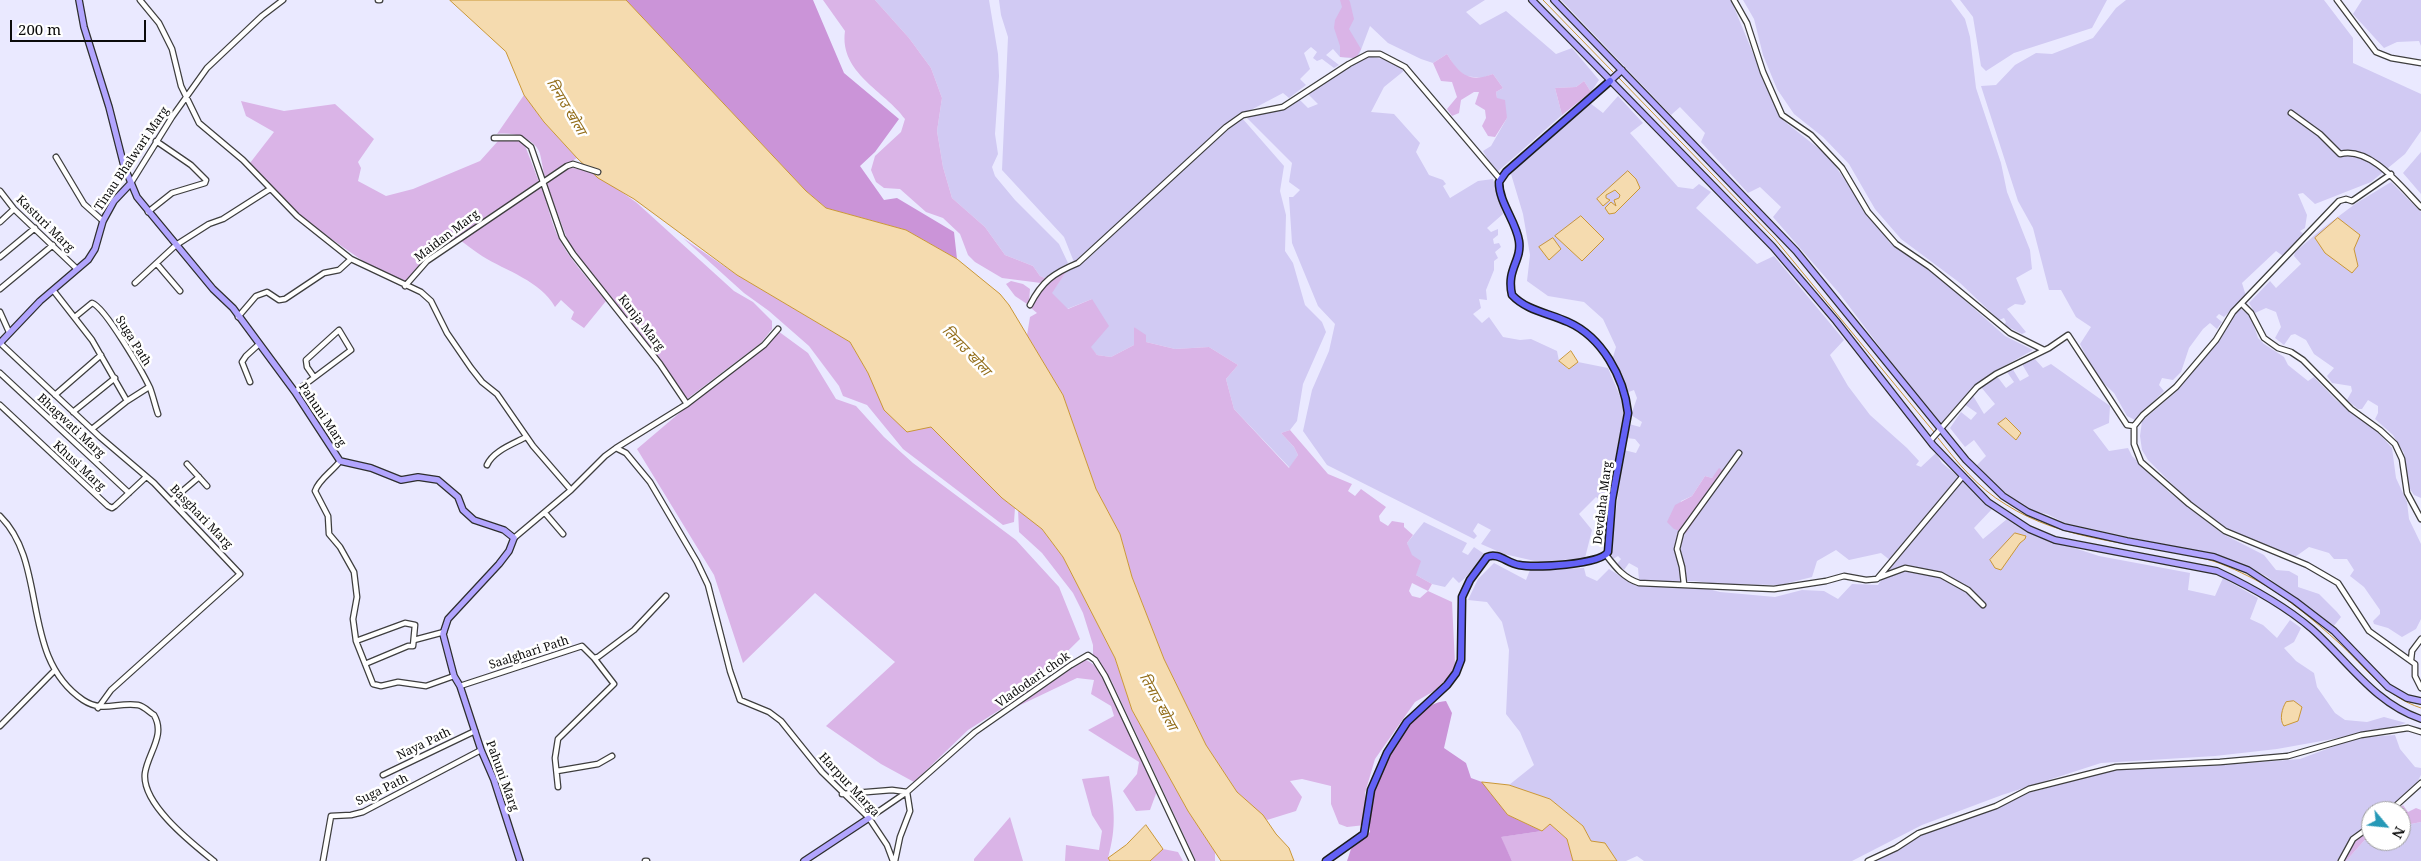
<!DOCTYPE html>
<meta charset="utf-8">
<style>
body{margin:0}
#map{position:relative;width:2421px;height:861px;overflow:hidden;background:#eae9ff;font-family:"Noto Serif",serif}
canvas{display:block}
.north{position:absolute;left:2361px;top:801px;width:50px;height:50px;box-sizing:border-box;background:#fff;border:1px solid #9d9d9d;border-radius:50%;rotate:118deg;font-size:14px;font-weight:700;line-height:20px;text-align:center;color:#0b0b0b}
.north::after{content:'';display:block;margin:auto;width:18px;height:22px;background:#2699b7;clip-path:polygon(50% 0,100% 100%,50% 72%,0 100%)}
.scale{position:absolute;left:10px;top:20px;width:136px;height:22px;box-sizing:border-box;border:2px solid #0b0b0b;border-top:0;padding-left:6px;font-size:15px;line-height:18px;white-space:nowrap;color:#0b0b0b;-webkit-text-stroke:4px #fff;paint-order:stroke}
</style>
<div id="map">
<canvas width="2421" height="861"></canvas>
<div class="north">N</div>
<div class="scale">200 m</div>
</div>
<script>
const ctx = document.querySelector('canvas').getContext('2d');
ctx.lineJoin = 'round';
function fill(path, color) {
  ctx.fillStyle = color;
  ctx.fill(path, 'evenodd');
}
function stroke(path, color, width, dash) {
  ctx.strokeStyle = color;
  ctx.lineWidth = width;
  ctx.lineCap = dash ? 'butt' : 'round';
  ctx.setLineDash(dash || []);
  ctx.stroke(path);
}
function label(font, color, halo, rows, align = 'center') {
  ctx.font = font + ' "Noto Serif","Noto Sans Devanagari",serif';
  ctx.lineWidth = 5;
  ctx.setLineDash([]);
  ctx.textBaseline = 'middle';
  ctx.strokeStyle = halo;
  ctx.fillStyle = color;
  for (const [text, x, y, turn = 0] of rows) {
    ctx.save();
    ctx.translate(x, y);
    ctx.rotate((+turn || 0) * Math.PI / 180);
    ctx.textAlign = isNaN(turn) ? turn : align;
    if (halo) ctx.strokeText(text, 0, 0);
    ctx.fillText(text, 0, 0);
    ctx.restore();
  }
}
fill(new Path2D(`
 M875,0H989L998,54L999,76L995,134L998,154L992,167L995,176L1015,200L1059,244L1068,263L1047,279L1040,276L1033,266L1005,255L985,227L952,198L943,167L937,131L942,98L931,68L909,38Z
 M999,0H1485L1466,12L1480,25L1506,11L1556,54L1572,48L1599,80L1591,92L1584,81L1576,87L1555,88L1562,115L1496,173L1483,151L1491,146L1507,118L1497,99L1496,92L1503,88L1493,74L1482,78L1465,76L1455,67L1447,54L1433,63L1421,59L1388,43L1370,26L1359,55L1354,58L1340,57L1333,49L1326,55L1339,65L1334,68L1322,59L1317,61L1313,58L1317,52L1311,47L1304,53L1310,69L1300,79L1306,85L1289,98L1283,93L1228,122L1083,257L1074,262L1064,237L1002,170L1008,37L1001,15Z
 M1561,0H1731L1774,104L1784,121L1828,156L1890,243L1934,273L2005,336L2033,350L1997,370L1970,391L1944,423L1938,424L1839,293L1773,217L1781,207L1760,187L1748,193L1701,142L1705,133L1680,107L1671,115Z
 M1743,0H1951L1965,19L1970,37L1976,88L2001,163L2007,192L2030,250L2032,269L2016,278L2026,302L2023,305L2015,304L2007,309L2026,332L2022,334L2004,325L2006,322L2004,318L1999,320L1960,283L1901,239L1875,209L1849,164L1823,137L1794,114L1777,89L1763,55L1754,19Z
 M1960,0H2107L2092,28L2014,53L1986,71L1981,66L1973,17Z
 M2126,0H2324L2353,38V63L2421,94V131L2405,154L2371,182L2315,204L2303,193L2298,194L2307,215L2305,228L2300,231L2305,235L2283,256L2276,251L2242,283L2246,296L2224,317L2219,314L2216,317L2222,322L2217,329L2210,323L2203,329L2189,348L2181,372L2173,380L2162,378L2159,385L2164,391L2135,420L2127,416L2114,393L2096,376L2080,344L2091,327L2076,317L2061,290H2049L2033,228L2018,201L1981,86L1996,85L2015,65L2036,53L2052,54L2093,38L2116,8Z
 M2362,0H2421V46L2419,41L2397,42L2384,48L2353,14Z
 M1366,56L1389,60L1405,70L1384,87L1371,112L1394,114L1420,143L1416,152L1429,175L1443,180L1446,184L1443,186L1450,198L1478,181L1493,179L1503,214L1487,228L1491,232L1498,229V235L1493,239L1494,244L1499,243L1501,247L1495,252L1498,258L1494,261V270L1486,290L1487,300L1479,299L1481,308L1473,314L1482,323L1489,317L1503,337L1520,340L1531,339L1557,351L1559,361L1568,369L1578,362L1608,368L1625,408L1606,505L1596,497L1579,514L1592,530L1585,558L1539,562L1504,554L1481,544L1491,530L1478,523L1473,531L1477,536L1474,539L1327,465L1303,431L1312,390L1329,351L1335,324L1318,306L1292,243L1289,197H1293L1300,190L1289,182L1292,163L1246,117L1288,108L1298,98L1308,108L1318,104L1307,93Z
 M1618,96L1643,123L1630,133L1678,187L1693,189L1699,184L1711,192L1696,208L1757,264L1774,256L1844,340L1830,355L1848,386L1870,415L1907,448L1919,461L1916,465L1921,467L1936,453L1942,463L1960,478L1891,561L1881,553L1849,560L1836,550L1817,561L1812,577L1780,585L1717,584L1695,581L1667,582L1639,580L1638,568L1629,563L1624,570L1617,564L1621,559L1618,556L1613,559L1610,555L1624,450L1636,453L1640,445L1635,439L1626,438L1629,424L1640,427L1642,422L1631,415L1637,398L1634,390L1626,393L1613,357L1616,347L1603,319L1584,302L1548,296L1527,281L1530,255L1523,214L1511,174L1533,152L1590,103L1603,113ZM1636,179L1615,213L1614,206H1617L1620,195L1615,190L1605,195L1606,198L1610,200L1599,196ZM1718,472L1675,529L1681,501L1692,496L1705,476L1712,478Z
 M1242,118L1284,166L1280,191L1286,215L1285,251L1293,263L1305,305L1322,322L1326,332L1303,384L1297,421L1290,430L1281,433L1294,447L1298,455L1290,468L1234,409L1226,379L1238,365L1209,347L1175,349L1146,342L1134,327V345L1111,357L1097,355L1090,347L1092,299L1067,309L1051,293L1066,272L1091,256L1195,157Z
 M2421,152V194L2403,173Z
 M2391,182L2421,212V498L2414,495L2408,486L2404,453L2393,435L2375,419L2378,413V406L2368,400L2362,409H2358L2347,400L2352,391L2351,386L2332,383L2327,376L2334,368L2314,354L2306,340L2295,334L2291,335L2284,345L2275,338L2281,327L2276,312L2266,308L2255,313L2249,303L2270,281L2276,288L2301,264L2294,256L2295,252L2323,228L2355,204Z
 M2240,308L2251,317L2258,338L2264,344L2284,357L2288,365L2308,381L2314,377L2336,400L2377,431L2392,448L2396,478L2407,502L2409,519L2421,544V619L2416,629L2402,637L2388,628L2374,624L2373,621L2380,614V610L2364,587L2350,576L2354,570L2347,559H2334L2329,553L2309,547L2295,557L2263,544L2245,539L2216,522L2187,499L2148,460L2142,450L2140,436L2142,421L2177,391L2221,335L2229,320Z
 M2034,358L2043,368L2051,364L2110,406L2109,423L2093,430L2109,451L2128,448L2132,456L2169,492L2223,534L2264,555L2276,570L2289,571L2298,576V587L2319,594L2337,612L2341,617L2333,627L2266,576L2229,559L2065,523L2047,514L2030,511L1991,482L1975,467L1986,456L1974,440L1965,447L1950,428L1961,412L1971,420L1977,413L1964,404L1972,394L1984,414L1995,404L1981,387L1997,376L2006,388L2014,382L2007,372L2012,368L2020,381L2029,376L2022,364Z
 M1963,481L1992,509L1974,528L1983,539L2007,519L2034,535L2099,556L2190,573L2188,590L2215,596L2223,578L2258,598L2250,619L2263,625L2277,638L2290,620L2301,628L2294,642L2284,648L2296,661L2314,673L2317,687L2335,713L2345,720L2367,722L2384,717L2406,723L2383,730L2277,749L2215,756L2101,763L2002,795L1922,825L1852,861H1644L1637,856L1626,861H1617L1606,845L1591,841L1583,826L1550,799L1509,785L1534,765L1520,732L1506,714L1509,650L1502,622L1487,602L1468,600L1478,579L1494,563L1526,580L1530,570L1584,568L1586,576L1597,581L1609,569L1636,586H1697L1720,592L1775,597L1802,590L1824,591L1838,599L1852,584L1878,585L1890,566Z
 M1424,522L1467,543L1462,552L1468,555L1474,547L1486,555L1464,579L1459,583L1453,577L1445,587L1432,584L1416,575L1407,543Z
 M2395,735L2400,749L2415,767L2421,768V775L2413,790L2387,811H2371V822L2349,840L2338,861H1870L1922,834L2008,803L2028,793L2121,768L2196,767L2300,759L2356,738Z
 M2421,822V861H2346L2371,833V841H2401V826Z`), '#d1caf3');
fill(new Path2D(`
 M823,0H875L909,38L931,68L942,98L937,131L943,167L952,198L985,227L1005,255L1033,266L1040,276L1047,279L1041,283L1002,278L975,262L968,255L960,234L943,218L926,212L900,189L884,188L876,182L871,170L875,156L901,132L905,119C885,91 839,73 845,31Z
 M1340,0H1349L1350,2L1354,19L1349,29L1361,49L1356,58L1340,57V46L1334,28L1335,20L1342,7Z
 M1447,54C1460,75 1469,83 1493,74L1503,88L1496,92L1497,98L1505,100L1507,118L1495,137L1488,136L1482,126L1486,118L1485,110L1475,104L1479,92H1474L1461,100L1459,113L1452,116L1447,109L1457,97L1452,82L1441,81L1433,63Z
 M1584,81L1591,92L1562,115L1555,88L1576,87Z
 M524,95L544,122L577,158L545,178C543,171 541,155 539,151C531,136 512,132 497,134Z
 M241,101L284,111L335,104L374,139L358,162L361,168L358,181L386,196L413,189L480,161L498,141C508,140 515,138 524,143L539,182L429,256L404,283L363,261L307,222L250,163L274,132L246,116Z
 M569,167L594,172L637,203L734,291L753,302L772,321V329L761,343L683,402L662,364L575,254L577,253L570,247L546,182Z
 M541,186C547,200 549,214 554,227C564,255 589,279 606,301L584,328L571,319L574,312L561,300L555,307C541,281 506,271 482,256C474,251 467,245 460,240Z
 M683,238L737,275L850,342L868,373L931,427L1002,498L1015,508L1014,522L1003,525L903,449L867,405L843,396L839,386L809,346L769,311L744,293Z
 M1063,269L1066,272L1052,293L1068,309L1092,299L1109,326L1091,347L1097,355L1111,357L1134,345V327L1146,335V342L1175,349L1209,347L1238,365L1226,379L1234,409L1289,468L1298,455L1294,447L1281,433L1290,430L1328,474L1352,484L1348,491L1355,496L1361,489L1386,507L1379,516L1380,521L1388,526L1392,521L1404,523V527L1413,535L1407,543L1412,555L1421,561L1416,575L1432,584L1428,591L1452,602L1455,664L1451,675L1434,691L1415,702L1375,759L1365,793V825L1347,827L1339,824L1331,804V786L1302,779L1290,781L1302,797L1296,811L1267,820L1237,792L1206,745L1164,659L1132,577L1120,534L1096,489L1063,395L1027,335L1030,317L1037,313L1031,308C1039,291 1050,281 1063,269ZM1412,583L1428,591L1420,598L1412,596L1409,591Z
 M1011,281L1023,284L1030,289L1029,302L1027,304L1015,296L1006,284Z
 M778,331L808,353L836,399L856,406L884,437L913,463L1016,540L1059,587L1080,639L1023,695L968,730L914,782L881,764L826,726L895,662L815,593L743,663L714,575L637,449L697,398L764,348Z
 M1719,468L1723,471L1719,484L1686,533L1674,529L1667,522L1675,505L1692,496L1705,476L1712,478Z
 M1018,509L1042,529L1063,557L1115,658L1132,710L1188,811L1215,852V861H1196L1111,680L1093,655V645L1083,613L1073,593L1042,553L1019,532Z
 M1084,659C1098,665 1105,677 1108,691L1146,765L1157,791L1150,810L1136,811L1123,791L1137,774L1139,762L1088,730L1114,716L1111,706L1091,694L1094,680L1077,678L1012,709Z
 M1109,776C1114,809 1117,825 1108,858L1110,861H1065L1066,845L1099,850L1102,831L1092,815L1082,779Z
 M2403,805L2408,812L2416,808L2421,810V822L2401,826V811H2396Z
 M1010,817L1023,861H974V859Z
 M1550,824L1567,839L1573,861H1512L1500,837L1542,831Z
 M2371,828V833L2346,861H2344L2357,839Z
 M1163,849L1178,852L1183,861H1150Z`), '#dab4e7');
fill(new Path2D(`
 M626,0H813L844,73L899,119L875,152L860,166L884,200L897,198L954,232L957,259L906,230L826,208L806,191Z
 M1446,701L1452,713L1444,748L1466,763L1471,778L1482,782L1508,815L1542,831L1501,837L1512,861H1347L1351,849L1370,832C1370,825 1369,817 1371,809C1375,775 1407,704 1446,701Z`), '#cb94d8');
const water = new Path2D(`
 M450,0H626L806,191L826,208L906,230L957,259L1000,294L1009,305L1063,395L1096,489L1120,534L1132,577L1164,659L1206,745L1237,792L1263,815L1276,834L1289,848L1294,861H1221L1188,811L1132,710L1115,658L1063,557L1042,529L1002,498L931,427L907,432L884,410L868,373L850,342L737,275L634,199L598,178L577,158L544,122L524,95L506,52Z
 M1628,171L1636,179L1640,188L1615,213L1609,214L1605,208L1611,202L1616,206L1614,200L1619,198L1620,195L1615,190L1606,195V198L1610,200L1603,206L1597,199Z
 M1581,216L1604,239L1582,261L1555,236Z
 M2338,218L2360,235L2354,249L2358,266L2352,273L2325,253L2315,238Z
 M1553,238L1561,249L1549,260L1539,247Z
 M1571,351L1578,362L1569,369L1559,361Z
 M2006,418L2021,433L2016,440L1998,424Z
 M2015,533L2026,536L2025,539L2020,543L2001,570L1995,568L1990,560Z
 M2294,701L2302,707L2298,721L2284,726C2279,720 2282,708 2286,702Z
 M1482,782L1509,785L1550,799L1583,826L1591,841L1605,843L1617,861H1573L1567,839L1550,824L1542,831L1508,815Z
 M1146,825L1163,849L1150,861H1110L1108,858L1126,845Z`);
fill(water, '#f5dbaf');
stroke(water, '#ca9737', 1);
stroke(new Path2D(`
 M1543,0L1613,72
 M1619,78L1775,239L1934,432
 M1938,438C1957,462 1978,488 2005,504C2064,542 2135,542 2201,558C2218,561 2238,571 2254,579C2283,594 2315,621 2339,643C2366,667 2384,696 2421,708`), '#ca9737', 1);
const street = new Path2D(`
 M140,0L159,23L172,49L181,86L199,123L243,160L297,216L351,259L421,292L431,301L447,333L471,368L482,382L497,394L533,446L571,490L605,456L616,448L626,453L650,482L697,562L708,585L730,671L740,700L769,712L781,721L822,772L869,818L887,845L893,861
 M378,0H380
 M1734,0L1747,23L1763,72L1782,115L1811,135L1842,168L1868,212L1896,244L1930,267L2010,333L2044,350
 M2337,0L2376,52L2391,58L2421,63
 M2291,113L2320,134L2340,154C2371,146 2402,188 2421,207
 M494,138H520L531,147L562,237L573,254L660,364L687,404
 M56,157L84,204L103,221
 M131,183L172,117L207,68L262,16L283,0
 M0,191L14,209L77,269
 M148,212L172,193L205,183L206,180L191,165L156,141
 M0,222L14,209
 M0,257L35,228
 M157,264L180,291
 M135,283L176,245L209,224L223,219L270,189
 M405,286L427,261L567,166L573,164L598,172
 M0,289L53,245
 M53,290L92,340L127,401L92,429
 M2242,304L2251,313L2264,338L2278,348L2291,352L2303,360L2351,409L2380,430L2395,444L2402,459L2407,493L2421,519
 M1030,305C1042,281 1054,273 1078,263L1226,127L1243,115L1283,107L1349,64L1368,54H1380L1405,67L1500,179
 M0,312L9,332
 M75,317L92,303C105,307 143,373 150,388C153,396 155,405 158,414
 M238,317L256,296L267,292L279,300L285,299L324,273L339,270L351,259
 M0,343L100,437L154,483L240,574L111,690L98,708
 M0,373L129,493
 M250,382L242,362L246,356L258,345
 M295,392L351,350L339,330L306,360L307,367L314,377
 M55,395L101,355
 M127,401L149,387
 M0,405L108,506L112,508L115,506L146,477
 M73,412L115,378
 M2134,426V444L2141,462L2189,504L2225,531L2307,565L2338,583L2369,631L2415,664V676L2421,688
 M1930,441L1977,387L1996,374L2049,348L2068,335L2127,425L2134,426L2143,415L2176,387L2216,340L2233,312L2339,201L2346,199L2352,201L2391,174
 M616,448L687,404L764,345L778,329
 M340,461C333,471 319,479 315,491L328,516L329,534L340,547L354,572L357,597L353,619L356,641L373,684L381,686L398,682L426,686L454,676
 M187,464L207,486
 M487,465C493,451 513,444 526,437
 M172,500L199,477
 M545,513L563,534
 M0,516C49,564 19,657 83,700C103,713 116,702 138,705C144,706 149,712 154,715C166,735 148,753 145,773C141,804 193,844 214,861
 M514,538L571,490
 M1606,555C1616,568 1624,578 1639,583L1774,589L1826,581L1844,576L1866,580L1877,579L1963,476
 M1878,578L1905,568L1941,575L1968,590L1983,605
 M1684,584L1682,567L1677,549L1681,533L1739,453
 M414,640L444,632
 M356,641L405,623L415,625L413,646H408L365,664
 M2411,660L2412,651L2421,639
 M460,686L582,646L594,658L598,657L634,630L666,596
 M0,726L54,671
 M557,771L598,764L612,756
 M383,775L475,731
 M558,787L555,758L558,739L614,684L594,658
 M842,794L892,790L907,792L910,811L900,837L895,861
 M2390,811L2421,783
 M869,818L907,792L975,732L1071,665L1088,655L1095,660L1105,676L1192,861
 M323,861L331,816L351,815L363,812L481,750
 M645,861H647
 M1868,861L1896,848L1919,833L1996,806L2029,789L2116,767L2220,762L2288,756L2361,735L2408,728L2421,732
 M2341,861L2353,839L2371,826`);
const secondary = new Path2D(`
 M79,0L84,27L109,107L124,166L137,197L213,289L233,308L295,392L340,461L371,468L401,480L418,477L438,480L458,497L463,510L474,520L504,530L514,538L509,551L499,564L448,619L443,634L454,676L460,686L481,750L494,780L520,861
 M1532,0L1773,247L1836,321L1933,445L1988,502L2029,529L2055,540L2217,571C2251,587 2284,605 2312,629C2348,661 2374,703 2421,719
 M1554,0L1796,251L1966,460L2003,496L2028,512L2064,527L2127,541L2214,557L2248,570L2295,601L2334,631L2388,687L2407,698L2421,701
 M1610,81L1622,70
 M0,343L40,301L88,260L95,249L103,221L114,201L131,183
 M804,861L869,818`);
const primary = new Path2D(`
 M1326,861L1364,834L1371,790L1387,753L1407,722L1447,685L1456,673L1461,660L1462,597L1470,580L1487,557C1498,552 1507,563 1519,565C1534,568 1600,565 1608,552L1612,500L1628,413C1624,377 1602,337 1568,322C1549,313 1527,311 1512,295C1506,269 1522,261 1519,241C1516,221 1499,203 1499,182L1506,172L1610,81`);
stroke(street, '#3e3e3e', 7);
stroke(secondary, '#2d2d2d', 8);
stroke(primary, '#1c1c1c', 9);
stroke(street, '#fff', 4.5);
stroke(secondary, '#b2a5fe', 5.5);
stroke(primary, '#6361f6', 6);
label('12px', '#0b0b0b', '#fff', [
 ["Tinau Bhalwari Marg",132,159,-56],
 ["Kasturi Marg",45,224,44],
 ["Maidan Marg",447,236,-37],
 ["Kunja Marg",641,323,52],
 ["Suga Path",133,341,58],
 ["Pahuni Marg",322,415,56],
 ["Bhagwati Marg",71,426,43],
 ["Khusi Marg",79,466,43],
 ["Devdaha Marg",1603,503,-83],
 ["Basghari Marg",201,517,46],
 ["Saalghari Path",529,653,-18],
 ["Vladodari chok",1033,680,-35],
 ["Naya Path",424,744,-26],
 ["Pahuni Marg",502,776,70],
 ["Harpur Marga",849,785,47],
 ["Suga Path",382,790,-26]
]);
label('italic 14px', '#926c17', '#fff', [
 ["तिनाउ खोला",566,107,59],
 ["तिनाउ खोला",966,351,46],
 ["तिनाउ खोला",1158,702,61]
]);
</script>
